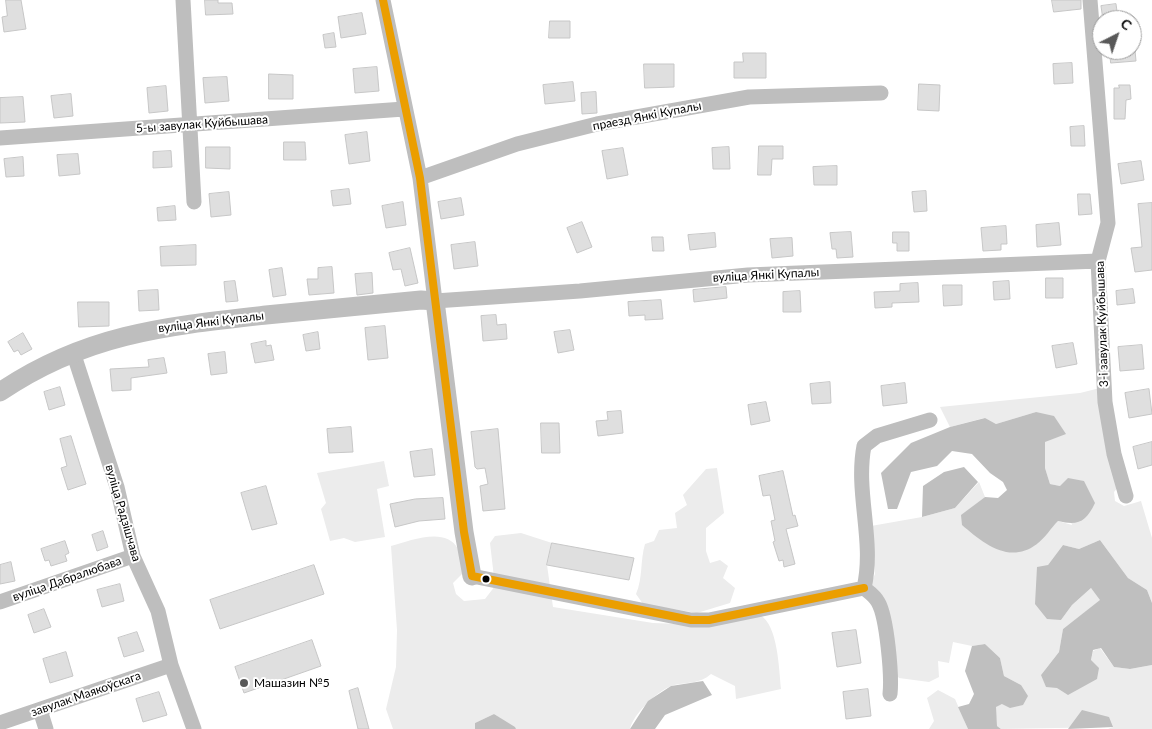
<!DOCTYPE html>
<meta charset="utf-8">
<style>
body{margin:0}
#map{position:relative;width:1152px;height:729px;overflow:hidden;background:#fff;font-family:Lato,sans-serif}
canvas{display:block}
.north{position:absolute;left:1092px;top:10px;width:50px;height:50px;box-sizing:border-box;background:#fff;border:1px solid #999;border-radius:50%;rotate:41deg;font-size:14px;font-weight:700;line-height:20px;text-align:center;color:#000}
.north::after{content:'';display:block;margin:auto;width:18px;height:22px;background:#595959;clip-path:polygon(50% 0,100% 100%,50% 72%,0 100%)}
</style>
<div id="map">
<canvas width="1152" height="729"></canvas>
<div class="north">С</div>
</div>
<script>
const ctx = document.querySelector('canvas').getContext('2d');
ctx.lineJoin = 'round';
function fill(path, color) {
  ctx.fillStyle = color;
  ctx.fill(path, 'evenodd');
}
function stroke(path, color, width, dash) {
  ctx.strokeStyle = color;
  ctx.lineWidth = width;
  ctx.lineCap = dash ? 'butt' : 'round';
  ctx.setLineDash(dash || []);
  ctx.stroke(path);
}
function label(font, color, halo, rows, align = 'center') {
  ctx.font = font + ' Lato,sans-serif';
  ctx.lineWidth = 4;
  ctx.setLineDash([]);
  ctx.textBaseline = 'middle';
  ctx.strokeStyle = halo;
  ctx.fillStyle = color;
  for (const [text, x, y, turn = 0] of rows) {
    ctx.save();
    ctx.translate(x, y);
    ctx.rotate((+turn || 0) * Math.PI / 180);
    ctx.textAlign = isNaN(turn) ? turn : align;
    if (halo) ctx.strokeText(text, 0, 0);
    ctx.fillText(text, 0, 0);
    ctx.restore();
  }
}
fill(new Path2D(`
 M1100,388L1118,487L1114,492L1115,501L1124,506L1141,501L1152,538V603L1147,590L1128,578L1100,540L1079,549L1063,545L1048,565L1061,620L1072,605L1091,588L1101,600L1063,629L1059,652L1041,675L1091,660L1093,651L1100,648L1114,667L1130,669L1152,665V729H1108L1113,727L1001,729L997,726L995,707L1002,704L1021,685L1004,676L1000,658L985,644L972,646L953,642L949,663L938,661L939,677L929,682L899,678L894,672L870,585L875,574L871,526L922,517L955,508L979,482L985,497L962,515L1037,544L1058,521L1072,525L1060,486L1050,484L1045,468V442L1036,412L996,424L984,418L950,427L940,407L1080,393Z
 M384,461L389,486L377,489L385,537L355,542L344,538L330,541L321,509L326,503L317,473Z
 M717,468L724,513L706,528V551L710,563L720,560L728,566L723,578L735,588L730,603L697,613L643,604L636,594C643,578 640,561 645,544L654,541L659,530L677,528L675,513L687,505L683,495L706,469Z
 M521,533L552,543L547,565L553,607L653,623L709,625L760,615C778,625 779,669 781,689L736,699L735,686L711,674C700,684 688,682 674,685C659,689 633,714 630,729H516L494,714L475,723V729H393L386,709L396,667L397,630L391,546C410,541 446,526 458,549C461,555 461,566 463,573L453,583L456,594L464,601L485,599L495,586L490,543L495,536Z
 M938,690L955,699L968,729H929L934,721L927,698Z`), '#ececec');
fill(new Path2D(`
 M1036,412L1054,416L1066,434L1045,442V468L1050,484L1060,486L1068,478L1084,481L1095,503C1086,522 1078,526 1058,521C1051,528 1045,538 1037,544C1009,565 983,543 962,525L961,515L985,497L998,498L1007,490L1003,482L990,473L972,454L952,451L937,466L911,472L897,509H888L881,473L911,443L950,427L985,418L996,424Z
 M964,467L978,482L955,508L922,517L923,486L944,472Z
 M1100,540L1128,578L1147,590L1152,603V665L1130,669L1114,667L1101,648L1093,650L1091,660L1099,668L1097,679L1068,695L1057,688L1046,687L1041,675L1059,652L1063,629L1100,600L1091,588L1072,605L1061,620L1047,619L1035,604L1037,567L1048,565L1063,545L1079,549Z
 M985,644L1000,658L1004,676L1021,685L1028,696L1023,705L1010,708L1002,704L996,707L997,726L1001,729H968L958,707L969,704L974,694L965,671L972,646Z
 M703,681L712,695L665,715L655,729H630L648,701L671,686Z
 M1082,710L1109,717L1113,727L1068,729Z
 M494,714L515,727L516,729H475V723Z`), '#bfbfbf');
const building = new Path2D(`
 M6,0H21L26,29L4,32L2,17L7,16Z
 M205,0H218V3H232L233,14L206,15Z
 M1052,0H1081V9L1054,12Z
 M1116,4L1118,18L1103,20L1101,6Z
 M362,13L366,34L341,38L338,17Z
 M550,21H570V38H549Z
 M334,33L336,47L325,48L323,35Z
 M1110,50H1135L1136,61L1111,63Z
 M743,53H766V78H734V62H743Z
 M1072,63L1073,83L1054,84L1053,64Z
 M644,64H674V87L645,88Z
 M377,67L379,91L355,93L353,69Z
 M269,74L293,75V99H269Z
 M227,77L229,101L205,103L203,78Z
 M573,82L575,101L545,104L543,85Z
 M919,84L940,85L939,111L918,110Z
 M1119,85H1130L1131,99L1126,100L1125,119H1114V88H1119Z
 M166,86L168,111L149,113L147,88Z
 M596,92L597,113L582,114L581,93Z
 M71,94L73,116L54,118L51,96Z
 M23,97L25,122L0,123V98Z
 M1084,126L1085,146H1071L1070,127Z
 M367,132L370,161L349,164L345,135Z
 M284,142H305L306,160H284Z
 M759,146H783V159H772L771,175H758Z
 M206,147H230V169L206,168Z
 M729,147L730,169H713L712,148Z
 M623,148L628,175L607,179L602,151Z
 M171,151L172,167L153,168V152Z
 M78,154L80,174L59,176L57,155Z
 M23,157L24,176L6,177L4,159Z
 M1141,161L1144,180L1121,184L1118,164Z
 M837,166V185H814L813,167Z
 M349,189L351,204L333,206L331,191Z
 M926,191L927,211L914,212L912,192Z
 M229,192L231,215L211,217L209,194Z
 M1078,194H1090L1092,214L1079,215Z
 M461,198L464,215L441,219L438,202Z
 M403,202L406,225L386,228L382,206Z
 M1152,203V270L1135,272L1131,248L1142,247L1138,204Z
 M175,206L176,220L158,221L157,208Z
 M582,222L592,247L577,253L567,228Z
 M1059,223L1061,245L1037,247L1036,225Z
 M1006,226L1007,244H1001V250L983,251L981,228Z
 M851,232L853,257L837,258L836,249H832L830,233Z
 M893,232H909V251H897V243H893Z
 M715,233L716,247L690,250L688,235Z
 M652,237H663L664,251H653Z
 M792,238L793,256L772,258L770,239Z
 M475,242L478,266L454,269L451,245Z
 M196,245V265L161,266L160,247Z
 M410,248L418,283L405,286L401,269L393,270L389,253Z
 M332,267L334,293L309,295L307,279H318V268Z
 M282,268L286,295L273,297L269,270Z
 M372,273L373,293L357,295L355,274Z
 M1046,278H1063V298H1046Z
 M235,281L238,301L226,302L224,282Z
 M1009,281L1010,299L994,300L993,282Z
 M918,283L919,302L892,303V307L875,308L874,292L900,291V284Z
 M943,285H962V305L944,306Z
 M726,287L727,298L694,302L693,290Z
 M1133,289L1135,303L1117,305L1116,291Z
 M158,290L159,310L139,311L138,291Z
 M800,291L801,312H783V292Z
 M661,300L663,319L645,320V315L629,316L628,302Z
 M78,302H109V326L79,327Z
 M496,315L497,325L506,324L507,339L483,341L481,316Z
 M385,326L388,358L368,360L365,328Z
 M570,330L574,350L558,353L554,332Z
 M318,332L320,349L306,351L303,335Z
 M23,333L32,349L21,355L18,350L14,352L8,342Z
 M266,341V346L271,345L274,360L255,363L251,344Z
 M1073,343L1077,364L1056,368L1052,346Z
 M1142,345L1144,369L1120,371L1118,347Z
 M225,352L227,373L211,375L208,354Z
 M164,358L167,373L131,378V390L112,391L110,369L149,367L148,360Z
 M830,382L831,403L812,404L810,384Z
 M905,383L907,403L883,406L881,386Z
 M60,387L65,405L49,410L44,392Z
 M1149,389L1152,414L1129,418L1125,393Z
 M766,402L770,421L751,425L748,405Z
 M621,411L623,433L598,436L596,421L608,420L607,412Z
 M541,423H559L560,453H542Z
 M351,427L353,452L329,453L327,429Z
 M498,429L505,509L483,511L480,486L488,484L485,468L477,469L475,467L471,432Z
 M71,436L86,484L68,490L61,468L67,466L60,439Z
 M1152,442V465L1138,469L1133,447Z
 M432,449L435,475L414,477L410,452Z
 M783,471L793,516L795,515L798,526L786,529L795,564L784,567L783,560L779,561L773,542L775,541L771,521L775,520L770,495L763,496L759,476Z
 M266,486L277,524L252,530L241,493Z
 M443,498L445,519L419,521L395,527L390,504L415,499Z
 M103,531L108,547L97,551L92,535Z
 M65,541L69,553L65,555L67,561L51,566L49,560L45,561L41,549Z
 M552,543L634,558L629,580L547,565Z
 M11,562L15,581L0,584V565Z
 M314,565L324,594L220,629L210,600Z
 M120,584L124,601L102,607L97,590Z
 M44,609L51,627L34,633L28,615Z
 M856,630L861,663L837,667L832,633Z
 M137,632L144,651L124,657L118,638Z
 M312,640L321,666L244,693L235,667Z
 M66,652L73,676L50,683L43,659Z
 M358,688L369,729H358L349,691Z
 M868,689L871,716L846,719L843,692Z
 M159,692L167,715L143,722L136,699Z`);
fill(building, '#dfdfdf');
stroke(building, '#c7c7c7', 1);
stroke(new Path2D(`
 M183,0L194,202
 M383,0L420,178L435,301L580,291L748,275L1098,261
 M1090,0L1108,223L1098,261L1105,402L1114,454L1126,496
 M0,138L404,109
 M420,178L517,144L597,124L749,97L881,93
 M73,352L117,487L133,556L158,611L171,665L194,729
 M472,576L691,620H709L864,588
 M0,602L133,556
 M890,694C892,676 887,617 878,602C875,596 869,592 864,588C875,541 855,493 864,446L877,436L930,420
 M40,710L46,729
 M0,723L171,665`), '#bebebe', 15);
stroke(new Path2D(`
 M0,392C85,334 166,326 266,315C318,310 369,305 421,300L435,301L464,532L472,576`), '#bebebe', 19);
stroke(new Path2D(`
 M383,0L420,178L464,532L472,576L691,620H709L864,588`), '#eb9e00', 8);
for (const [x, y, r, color] of [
 [486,579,4.5,"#000"],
 [244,683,5,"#595959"]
]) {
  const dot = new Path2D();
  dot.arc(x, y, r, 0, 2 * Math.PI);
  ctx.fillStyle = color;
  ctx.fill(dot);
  stroke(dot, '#fff', 2);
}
label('12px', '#000', '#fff', [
 ["праезд Янкі Купалы",647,116,-11],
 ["5-ы завулак Куйбышава",202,124,-4],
 ["вуліца Янкі Купалы",766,275,-3],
 ["вуліца Янкі Купалы",211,322,-7],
 ["3-і завулак Куйбышава",1102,324,-92],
 ["вуліца Радзішчава",123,513,74],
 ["вуліца Дабралюбава",67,579,-19],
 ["завулак Маякоўскага",86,694,-19]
]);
label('12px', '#000', '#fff', [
 ["Машазин №5",254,683]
], 'left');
</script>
